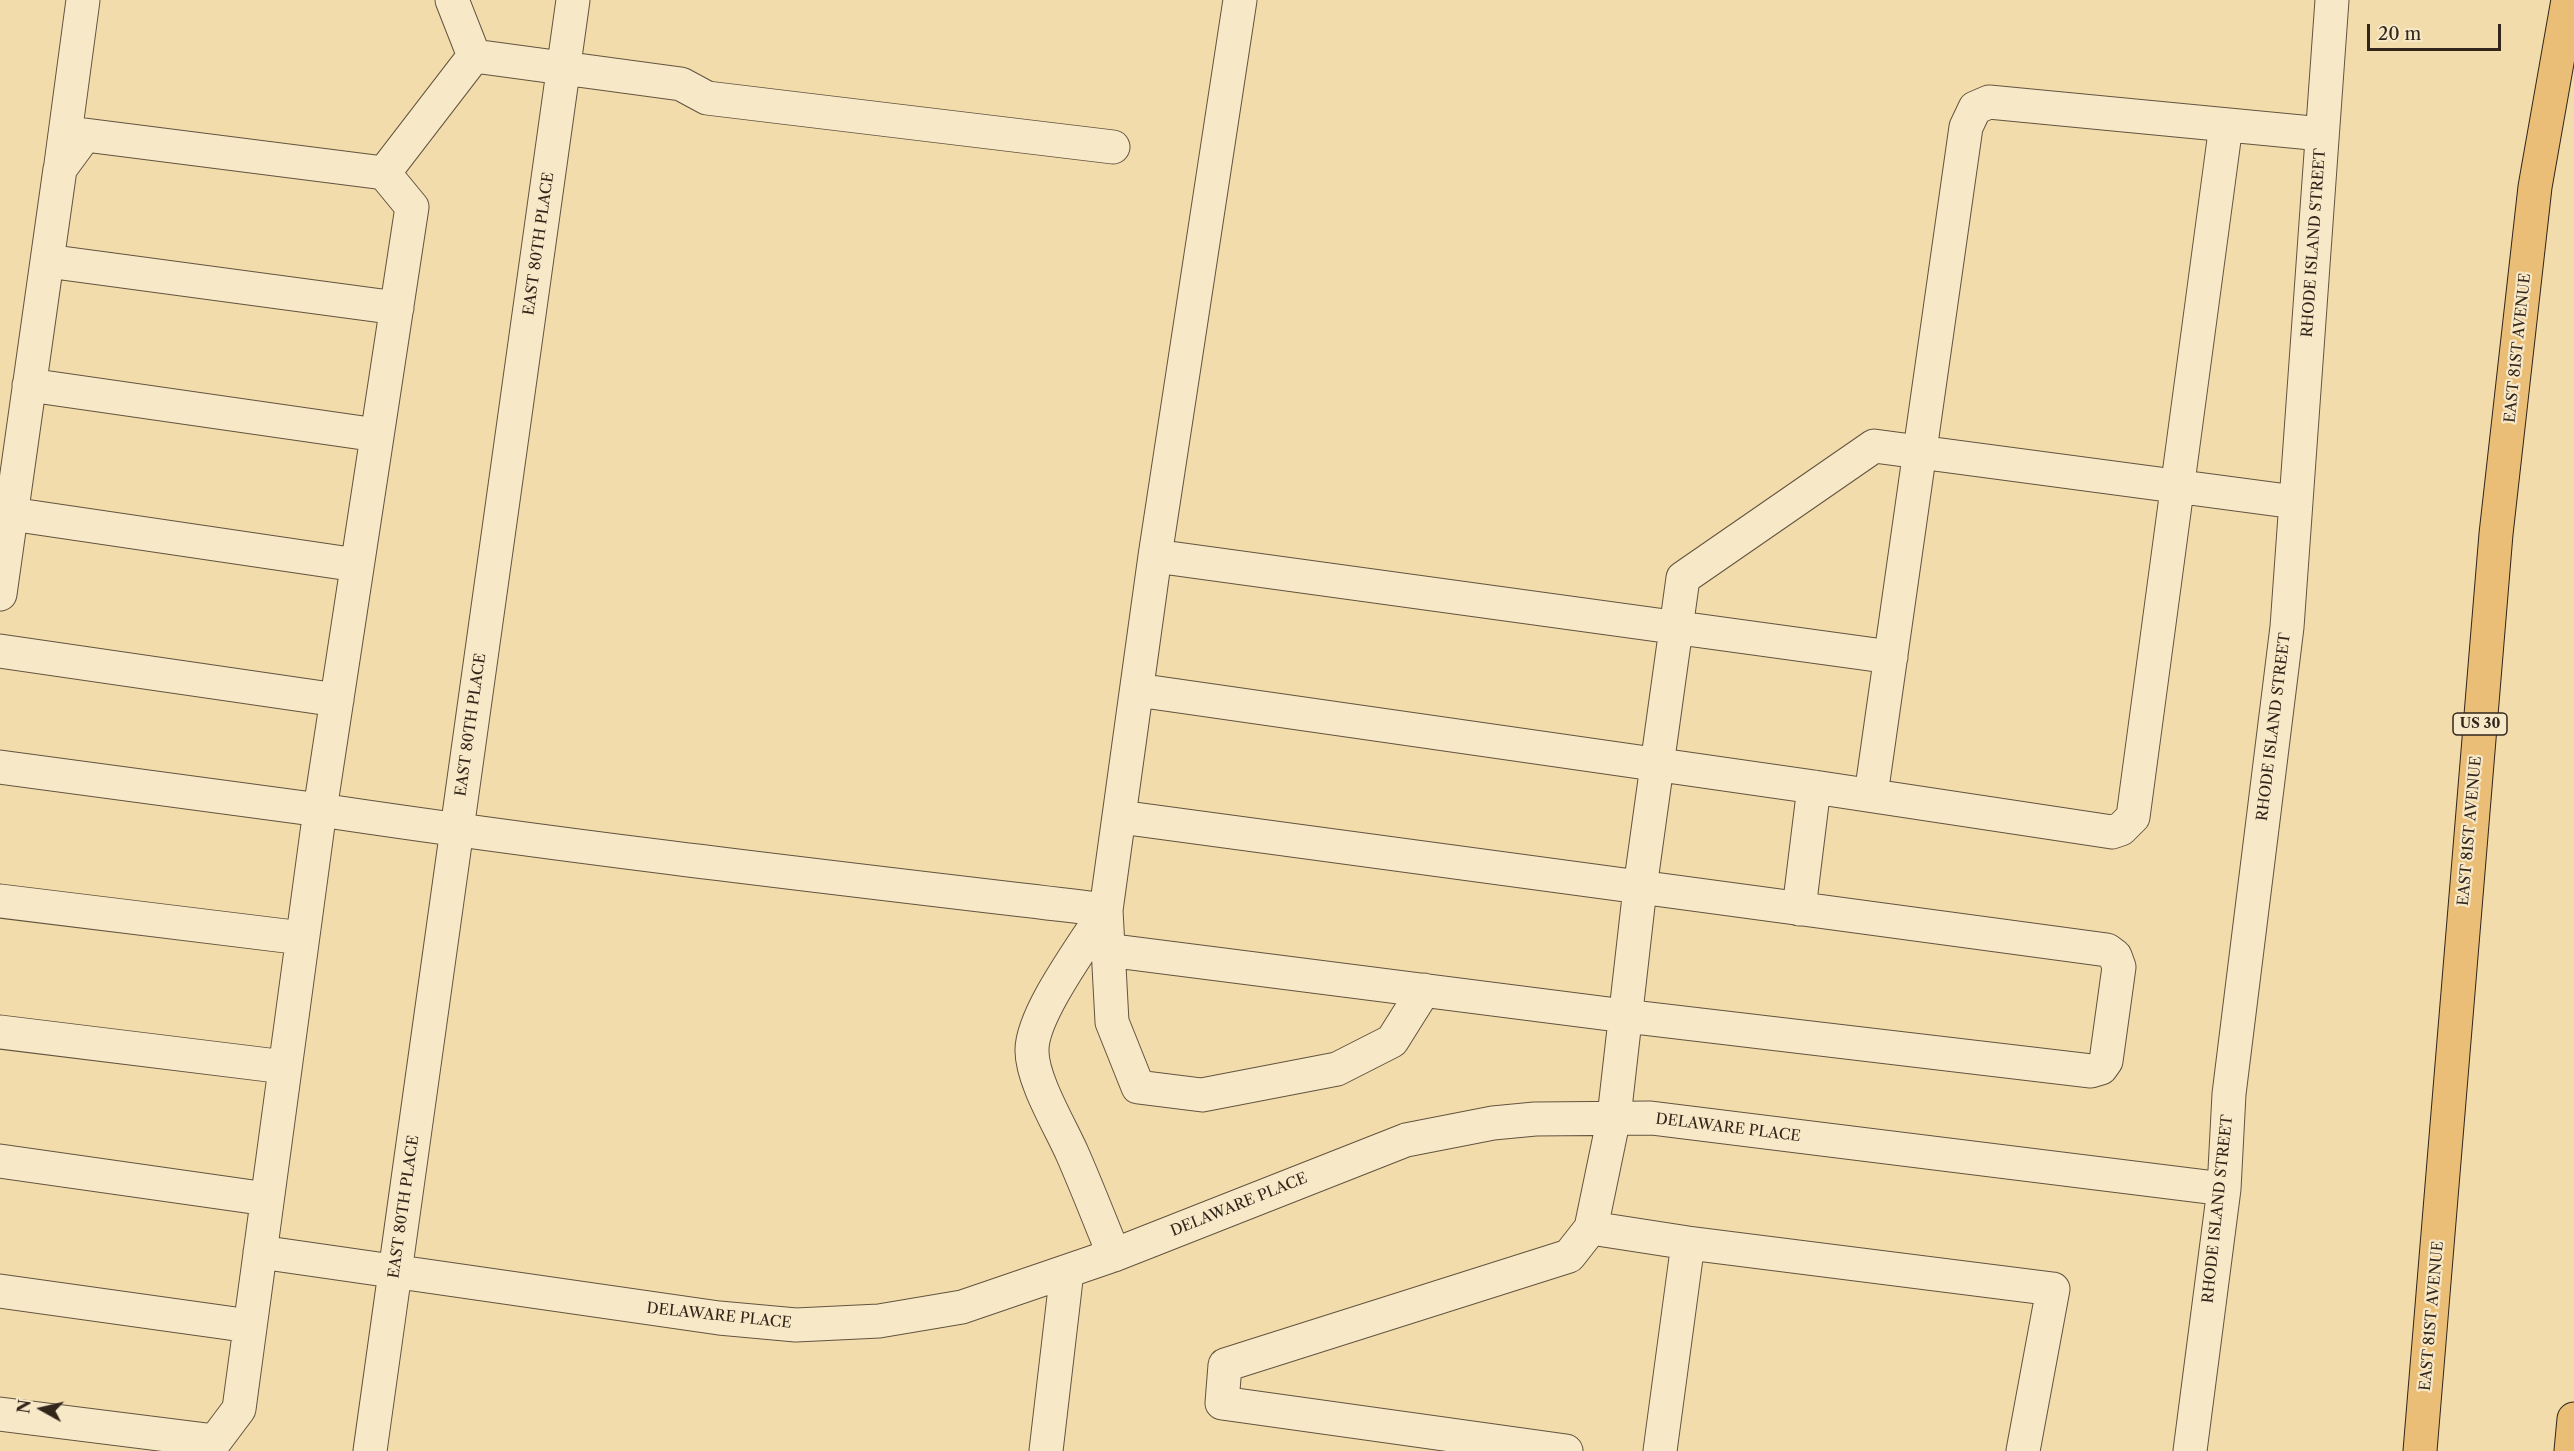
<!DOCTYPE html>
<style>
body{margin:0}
#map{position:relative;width:2574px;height:1451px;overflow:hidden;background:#f3dcab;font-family:"Libre Caslon Text",serif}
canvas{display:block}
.north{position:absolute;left:12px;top:1379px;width:60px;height:60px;-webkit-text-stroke:4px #f7e8c8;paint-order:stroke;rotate:278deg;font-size:16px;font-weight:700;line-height:24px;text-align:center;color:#32261b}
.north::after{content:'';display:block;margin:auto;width:21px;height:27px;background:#32261b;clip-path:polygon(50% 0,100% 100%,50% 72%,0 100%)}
.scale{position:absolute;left:2367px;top:24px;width:134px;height:27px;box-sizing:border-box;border:3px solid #32261b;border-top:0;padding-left:8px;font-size:18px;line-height:21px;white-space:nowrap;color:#32261b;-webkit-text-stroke:4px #f7e8c8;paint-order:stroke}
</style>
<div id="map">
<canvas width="2574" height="1451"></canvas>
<div class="north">N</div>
<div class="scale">20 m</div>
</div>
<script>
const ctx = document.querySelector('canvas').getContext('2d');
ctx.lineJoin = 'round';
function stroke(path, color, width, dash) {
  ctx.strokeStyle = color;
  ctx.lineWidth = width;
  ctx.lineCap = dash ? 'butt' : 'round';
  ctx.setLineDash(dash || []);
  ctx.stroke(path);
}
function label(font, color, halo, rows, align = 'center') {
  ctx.font = font + ' "Libre Caslon Text",serif';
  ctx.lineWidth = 4.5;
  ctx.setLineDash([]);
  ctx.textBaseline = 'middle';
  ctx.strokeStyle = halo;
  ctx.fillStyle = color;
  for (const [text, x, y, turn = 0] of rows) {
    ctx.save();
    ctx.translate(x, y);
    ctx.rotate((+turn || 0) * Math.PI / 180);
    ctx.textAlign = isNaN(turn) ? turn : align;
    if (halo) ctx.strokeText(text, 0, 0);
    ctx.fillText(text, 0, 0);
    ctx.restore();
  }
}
const minor = new Path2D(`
 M452,0L474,56
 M1240,0L1155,556L1106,910L1112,1022L1138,1087L1202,1095L1337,1069L1392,1041L1424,990
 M61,164L83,0
 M384,173L474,56L681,84L707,98L1113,147
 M47,261L397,308
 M29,385L377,435
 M11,514L357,565
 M1155,556L1891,657
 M0,594L60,169L85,135L384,173L412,207L320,810L0,767
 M0,651L337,700
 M1137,690L1814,787L2112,832L2121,829L2133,817L2226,125
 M1871,795L1966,127L1975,108L1989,102L2322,134
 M0,901L302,938
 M1799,909L1814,787
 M1107,950L1625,1016L2091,1071L2101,1068L2106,1061L2119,967L2115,956L2107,950L1120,817
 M0,1032L285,1067
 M0,1161L267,1199
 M260,1252L719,1318L796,1325L879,1321L962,1307L1114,1255L1406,1140L1493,1123L1535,1119L1651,1118L2224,1189
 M0,1291L250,1326
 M0,1414L215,1441L239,1409L320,810C581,849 844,879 1106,910C1086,942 1031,1015 1032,1051C1032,1080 1060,1126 1072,1153C1087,1187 1100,1221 1114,1255
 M370,1451L573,0
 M1046,1451L1067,1271
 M1566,1451L1222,1403L1225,1365L1569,1256L1591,1228
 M1660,1451L1688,1243
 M2023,1451L2053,1289L1688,1243L1591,1228L1614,1117L1640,888L1683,578L1874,446L2295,502
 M2190,1451L2224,1189L2229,1094L2287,627L2332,0`);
const major = new Path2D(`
 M2420,1451L2496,534L2535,187L2568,0
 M2571,1451L2574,1419`);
stroke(minor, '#62543f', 35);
stroke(major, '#32261b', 35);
stroke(minor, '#f7e8c8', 33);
stroke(major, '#eabe76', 33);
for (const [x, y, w] of [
 [2480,724,54]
]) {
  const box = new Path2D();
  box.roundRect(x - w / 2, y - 11, w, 22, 4.5);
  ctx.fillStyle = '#f7e8c8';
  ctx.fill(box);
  stroke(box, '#32261b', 1.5);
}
label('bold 14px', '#32261b', null, [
 ["US 30",2480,724]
]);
label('15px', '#32261b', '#f7e8c8', [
 ["RHODE ISLAND STREET",2314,243,-86],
 ["EAST 80TH PLACE",539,244,-82],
 ["EAST 81ST AVENUE",2518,348,-84],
 ["EAST 80TH PLACE",471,725,-82],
 ["RHODE ISLAND STREET",2274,727,-83],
 ["EAST 81ST AVENUE",2470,831,-85],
 ["DELAWARE PLACE",1728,1128,7],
 ["DELAWARE PLACE",1239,1205,-22],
 ["EAST 80TH PLACE",404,1207,-82],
 ["RHODE ISLAND STREET",2218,1209,-84],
 ["DELAWARE PLACE",719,1316,6],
 ["EAST 81ST AVENUE",2432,1316,-85]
]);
</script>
